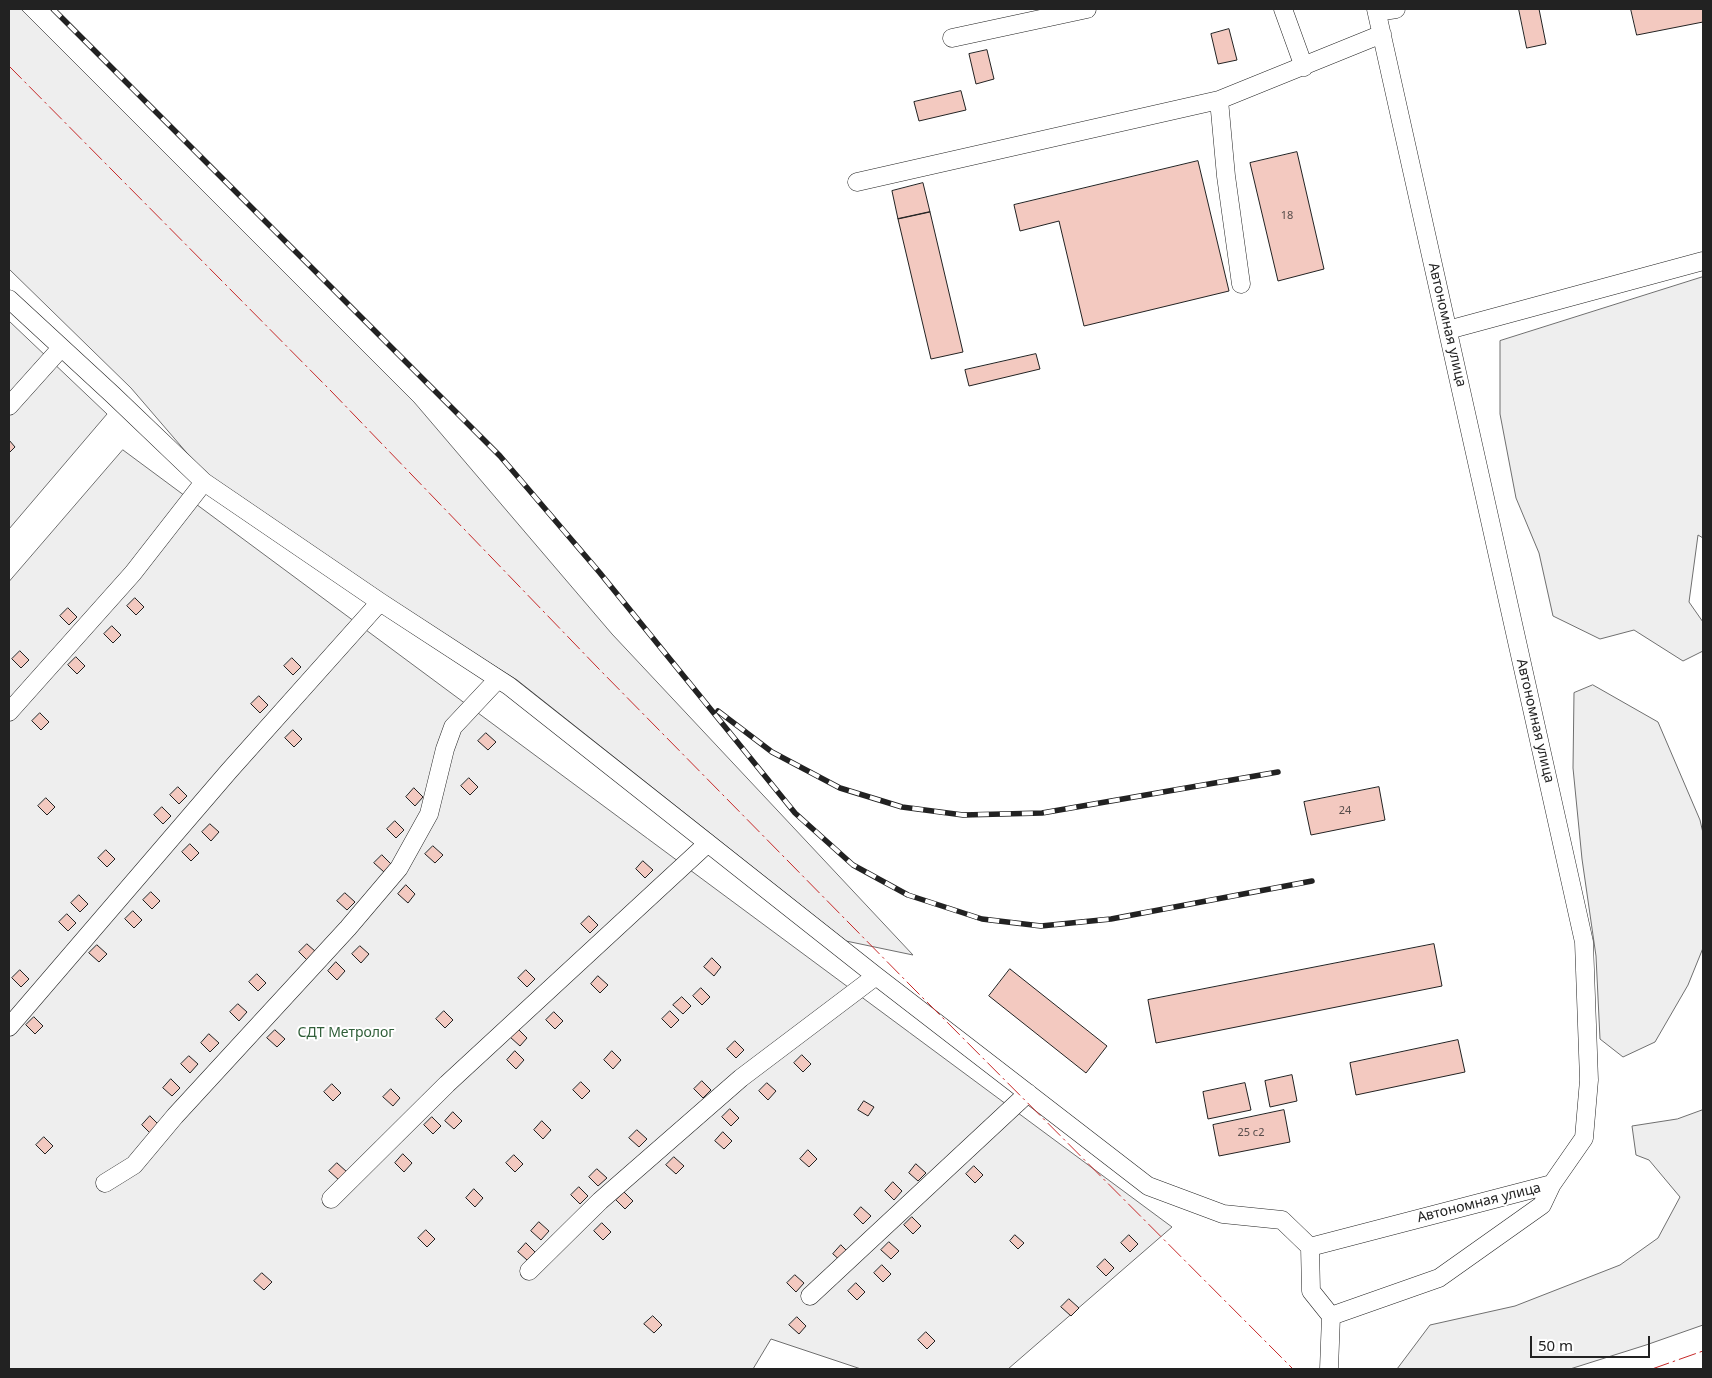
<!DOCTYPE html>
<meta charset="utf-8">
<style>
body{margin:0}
#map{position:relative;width:1712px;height:1378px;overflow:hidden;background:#fff;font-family:"Noto Sans",sans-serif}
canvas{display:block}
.frame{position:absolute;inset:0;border:10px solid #222;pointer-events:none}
.scale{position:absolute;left:1530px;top:1336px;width:120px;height:22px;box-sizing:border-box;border:2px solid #222;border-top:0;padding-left:6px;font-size:15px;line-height:18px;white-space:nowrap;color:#222;-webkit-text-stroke:4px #fff;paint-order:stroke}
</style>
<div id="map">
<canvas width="1712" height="1378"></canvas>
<div class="frame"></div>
<div class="scale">50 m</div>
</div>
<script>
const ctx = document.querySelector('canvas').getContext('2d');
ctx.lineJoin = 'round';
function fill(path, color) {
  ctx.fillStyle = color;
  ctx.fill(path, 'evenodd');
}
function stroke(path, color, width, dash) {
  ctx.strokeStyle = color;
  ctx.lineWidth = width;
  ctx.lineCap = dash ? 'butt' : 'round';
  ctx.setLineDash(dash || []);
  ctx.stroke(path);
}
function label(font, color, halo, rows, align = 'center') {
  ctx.font = font + ' "Noto Sans",sans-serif';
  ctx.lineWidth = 4;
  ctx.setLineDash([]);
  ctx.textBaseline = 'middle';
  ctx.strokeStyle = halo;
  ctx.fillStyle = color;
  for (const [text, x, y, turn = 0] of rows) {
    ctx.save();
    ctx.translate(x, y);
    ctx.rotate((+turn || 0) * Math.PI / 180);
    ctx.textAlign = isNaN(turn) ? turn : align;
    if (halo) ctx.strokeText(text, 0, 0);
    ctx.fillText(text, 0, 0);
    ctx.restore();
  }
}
const green = new Path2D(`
 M9,9H21L414,402L612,634L913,955L846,941L517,680L398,606L211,481L131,388L9,269Z
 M1703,277V538L1698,535L1689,602L1703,622V651L1683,661L1634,630L1600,639L1553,616L1539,553L1516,498L1500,414V341Z
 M9,321L107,414L9,529Z
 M123,450L1172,1227L1008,1369H861L771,1339L753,1369H9V582Z
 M1593,685L1658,722L1700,820L1703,833V948L1688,985L1655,1042L1623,1057L1600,1039L1596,956L1582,859L1573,768L1574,693Z
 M1703,1110V1325L1646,1345L1570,1369H1397L1430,1325L1515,1306L1620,1265L1658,1238L1680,1197L1649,1160L1636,1155L1632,1126L1677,1119Z`);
fill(green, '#eee');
stroke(green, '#6f6f6f', 1);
const building = new Path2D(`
 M1519,9H1539L1546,44L1527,48Z
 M1631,9H1703V22L1637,35Z
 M1229,29L1237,60L1218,64L1211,34Z
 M987,50L994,79L976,84L969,54Z
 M961,91L966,110L919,121L914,102Z
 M1297,152L1324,269L1278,281L1250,163Z
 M1198,161L1229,291L1084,326L1059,221L1020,231L1014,205Z
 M923,183L930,212L898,219L892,191Z
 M930,212L963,352L931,359L898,219Z
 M1036,354L1040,369L969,386L965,370Z
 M9,440L15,447L9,453Z
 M135,598L144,607L136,615L127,606Z
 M68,608L77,617L69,625L60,616Z
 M112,626L121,635L113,643L104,634Z
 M20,651L29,660L21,668L12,659Z
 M76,657L85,666L77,674L68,665Z
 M292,658L301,667L293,675L284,666Z
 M259,696L268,705L260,713L251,704Z
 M40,713L49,722L41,730L32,721Z
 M293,730L302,739L294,747L285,738Z
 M486,733L496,742L488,750L478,741Z
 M469,778L478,787L470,795L461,786Z
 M178,787L187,796L179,804L170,795Z
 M1379,787L1385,820L1311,835L1304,802Z
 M414,788L423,797L415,806L406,797Z
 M46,798L55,807L47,815L38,806Z
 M162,807L171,816L163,824L154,815Z
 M395,821L404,830L396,838L387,829Z
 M210,824L219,832L211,841L202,832Z
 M190,844L199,853L191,861L182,852Z
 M433,846L443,855L435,863L425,854Z
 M106,850L115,859L107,867L98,858Z
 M382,855L391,864L384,872L374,863Z
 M643,861L653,870L645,878L636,869Z
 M406,885L415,894L408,903L398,894Z
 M151,892L160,901L152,909L143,900Z
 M345,893L355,902L347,910L337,901Z
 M79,895L88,904L80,912L71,903Z
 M133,911L142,920L134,928L125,919Z
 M67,914L76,923L68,931L59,922Z
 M589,916L598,925L590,933L581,924Z
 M307,944L316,952L308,961L299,952Z
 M1434,944L1442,986L1156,1043L1148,1000Z
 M97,945L107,954L99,962L89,953Z
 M360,946L369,954L361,963L352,954Z
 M712,958L721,967L714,976L704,967Z
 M336,962L345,971L337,980L328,971Z
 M1010,969L1107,1046L1086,1073L989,996Z
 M20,970L29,979L21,987L12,978Z
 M526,970L535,979L527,987L518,978Z
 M257,974L266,983L258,991L249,982Z
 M598,976L608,985L600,993L591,984Z
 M701,988L710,997L702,1005L693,996Z
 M682,997L691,1006L683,1014L673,1005Z
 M238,1004L247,1012L239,1021L230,1012Z
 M444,1011L453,1020L445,1028L436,1019Z
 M670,1011L679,1020L671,1028L662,1019Z
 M554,1012L563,1021L555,1029L546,1020Z
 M34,1017L43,1026L35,1034L26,1025Z
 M518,1029L527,1038L520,1046L510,1037Z
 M275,1030L285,1039L277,1047L267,1038Z
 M209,1034L219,1043L210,1052L201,1043Z
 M1458,1040L1465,1072L1356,1095L1350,1063Z
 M735,1041L744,1050L736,1058L727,1049Z
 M515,1051L524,1060L516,1069L507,1060Z
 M612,1051L621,1060L613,1069L604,1060Z
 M802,1055L811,1064L803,1072L794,1063Z
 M189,1056L198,1064L190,1073L181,1064Z
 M1292,1075L1297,1101L1270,1107L1265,1081Z
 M171,1079L180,1088L172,1096L163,1088Z
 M702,1081L711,1090L703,1098L694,1089Z
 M581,1082L590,1091L582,1099L573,1090Z
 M767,1083L776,1091L768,1100L759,1091Z
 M1245,1083L1251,1110L1208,1119L1203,1092Z
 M332,1084L341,1093L333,1101L324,1092Z
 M391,1089L400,1098L393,1106L383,1097Z
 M864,1101L874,1107L868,1116L858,1110Z
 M730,1109L739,1118L731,1126L722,1117Z
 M1284,1110L1290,1142L1219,1156L1213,1125Z
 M453,1112L462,1121L454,1129L445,1121Z
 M150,1116L159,1125L151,1134L142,1125Z
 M432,1117L441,1126L433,1134L424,1125Z
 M542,1121L551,1130L543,1139L534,1130Z
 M637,1130L647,1139L639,1147L629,1138Z
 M723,1132L732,1141L724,1149L715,1141Z
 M44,1137L53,1146L45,1154L36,1145Z
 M808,1150L817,1159L809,1167L800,1159Z
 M403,1154L412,1163L404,1172L395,1163Z
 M514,1155L523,1164L515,1172L506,1163Z
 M674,1157L684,1166L676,1174L666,1165Z
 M337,1163L347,1172L339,1180L329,1171Z
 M916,1164L926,1173L918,1181L909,1173Z
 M974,1166L983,1175L975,1183L966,1174Z
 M597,1169L607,1178L598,1186L589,1177Z
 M893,1182L902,1191L894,1200L885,1191Z
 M579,1187L588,1196L580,1204L571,1195Z
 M474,1189L483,1198L475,1207L466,1198Z
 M624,1192L633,1201L625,1209L616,1200Z
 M861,1207L871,1216L863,1224L854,1215Z
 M912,1217L921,1226L913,1234L904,1225Z
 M539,1222L549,1231L541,1240L531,1231Z
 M602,1223L611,1232L603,1240L594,1231Z
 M426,1230L435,1239L427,1247L418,1238Z
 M1015,1235L1024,1243L1018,1249L1010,1241Z
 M1129,1235L1138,1244L1130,1252L1121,1243Z
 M889,1242L899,1251L891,1259L881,1250Z
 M526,1243L535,1252L527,1260L518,1252Z
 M841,1245L850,1254L842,1262L833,1254Z
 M1105,1259L1114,1268L1106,1276L1097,1267Z
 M882,1265L891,1274L883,1282L874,1273Z
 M262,1273L272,1282L264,1290L254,1281Z
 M795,1275L804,1283L796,1292L787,1283Z
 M856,1283L865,1292L857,1300L848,1291Z
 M1069,1299L1079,1308L1071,1316L1061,1307Z
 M653,1316L662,1325L654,1333L644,1324Z
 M797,1317L806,1326L799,1334L789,1325Z
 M926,1332L935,1341L927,1349L918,1340Z`);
fill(building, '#f3c9c0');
stroke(building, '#222', 1);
const minor = new Path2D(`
 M1283,9L1304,67
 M1377,12L1396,9
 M952,38L1087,9
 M1219,100L1226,176L1241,284
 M857,182L1219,100L1382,34
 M9,299L113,395L204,482L380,602L509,686L876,976L1148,1186L1223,1214L1282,1220L1310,1247L1311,1291L1331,1316
 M1448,330L1703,261
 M9,406L61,348
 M9,712L133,573L204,482
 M9,1027L229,771L380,602
 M105,1183L134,1165L175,1116L348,928L399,868L429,814L445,749L453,727L498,679
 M331,1199L447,1084L708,843
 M1310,1247L1552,1184L1584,1138L1589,1080L1584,942L1376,9
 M529,1271L600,1201L741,1078L876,976
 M810,1296L1028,1093
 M1329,1369L1331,1316L1439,1278L1542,1205L1552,1184`);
stroke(minor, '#222', 19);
stroke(minor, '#fff', 18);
const rail = new Path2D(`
 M53,9L500,456L600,573L795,813L853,865L908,895L982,919L1041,926L1111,919L1312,881
 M718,711L772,752L840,788L902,807L963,815L1042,813L1278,772`);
stroke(rail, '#222', 5.5);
stroke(rail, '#fff', 4, [11]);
stroke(new Path2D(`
 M9,66L331,391L598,668L913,988L1293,1369
 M1652,1369L1703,1351`), '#c62828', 1, [18, 4, 2.5, 4]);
label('11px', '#564c4a', null, [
 ["18",1287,216],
 ["24",1345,811],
 ["25 с2",1251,1133]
]);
label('14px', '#222', '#fff', [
 ["Автономная улица",1447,325,77],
 ["Автономная улица",1535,721,77],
 ["Автономная улица",1479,1203,-14]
]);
label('14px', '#2f5e38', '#fff', [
 ["СДТ Метролог",346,1033]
]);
</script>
